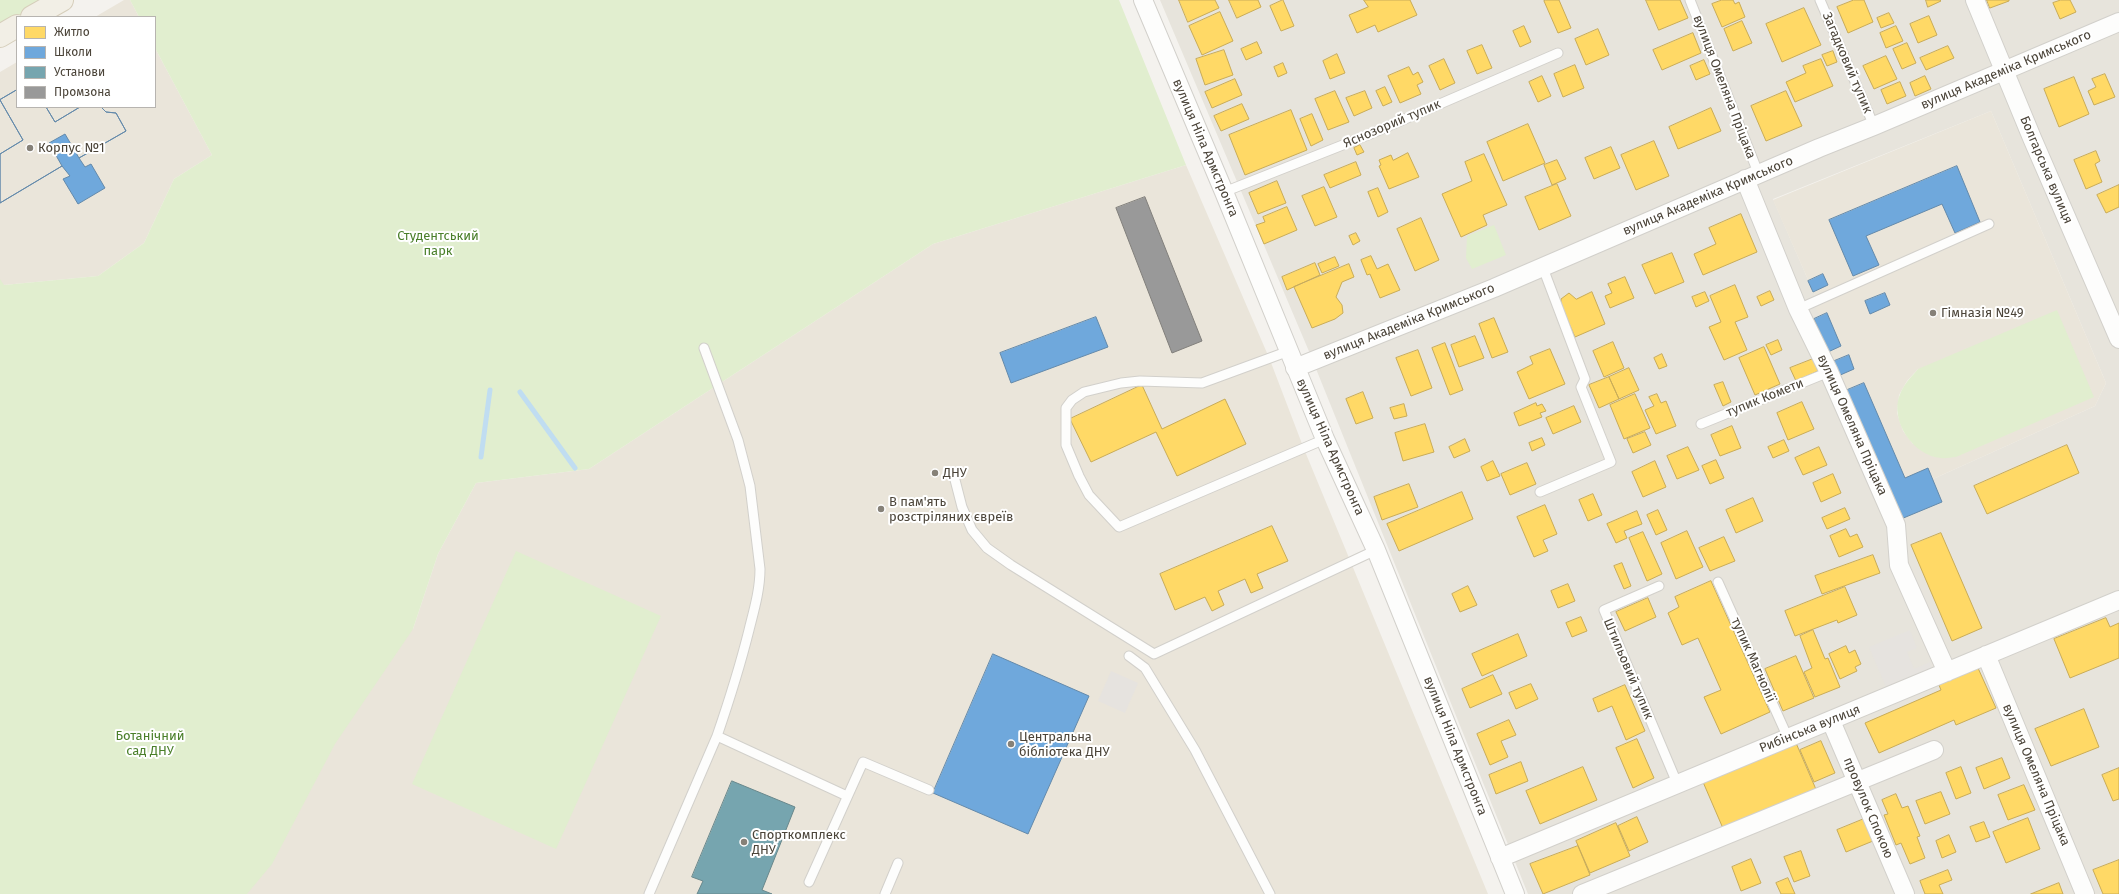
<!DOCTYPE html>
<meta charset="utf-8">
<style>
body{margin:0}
#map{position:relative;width:2119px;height:894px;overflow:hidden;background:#f4f2ee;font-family:"Fira Sans",sans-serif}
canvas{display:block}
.legend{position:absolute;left:16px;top:16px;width:140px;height:92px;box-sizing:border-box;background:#fff;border:1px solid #b7b4b0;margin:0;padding:5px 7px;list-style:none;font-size:12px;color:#4b4439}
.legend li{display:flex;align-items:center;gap:8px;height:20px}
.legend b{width:20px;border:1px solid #b7b4b0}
</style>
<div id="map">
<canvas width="2119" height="894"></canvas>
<ul class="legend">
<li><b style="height:11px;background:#ffd966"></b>Житло</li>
<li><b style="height:11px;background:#6fa8dc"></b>Школи</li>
<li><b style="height:11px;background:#76a5af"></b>Установи</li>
<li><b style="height:11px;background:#999"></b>Промзона</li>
</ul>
</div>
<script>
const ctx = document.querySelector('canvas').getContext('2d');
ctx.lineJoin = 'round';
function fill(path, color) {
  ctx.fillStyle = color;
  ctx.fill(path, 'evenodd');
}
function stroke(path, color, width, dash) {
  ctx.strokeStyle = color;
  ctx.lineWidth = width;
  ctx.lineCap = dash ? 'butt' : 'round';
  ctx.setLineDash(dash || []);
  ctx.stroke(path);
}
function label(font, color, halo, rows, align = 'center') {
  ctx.font = font + ' "Fira Sans",sans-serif';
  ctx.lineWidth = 4;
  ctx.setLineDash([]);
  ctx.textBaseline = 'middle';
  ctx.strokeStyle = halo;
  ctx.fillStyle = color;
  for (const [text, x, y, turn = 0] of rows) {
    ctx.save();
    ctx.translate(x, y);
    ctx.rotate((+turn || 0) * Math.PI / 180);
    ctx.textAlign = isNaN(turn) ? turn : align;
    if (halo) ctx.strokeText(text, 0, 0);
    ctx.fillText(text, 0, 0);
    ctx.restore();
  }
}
fill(new Path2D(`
 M1160,0H2119V894H1528L1308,349ZM1991,111L2106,383L2095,406L1933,479L1838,376L1814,319L1820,317L1819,305L1773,199Z`), '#e7e4dc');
fill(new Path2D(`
 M124,0H130L139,17H95Z
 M155,48L212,155L174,179L144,243L98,276L4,285L413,629L438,554L476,483L589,469L933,244L1186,165L1270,360L1304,449L1488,894H0V72L17,62V107H155Z
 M1991,111L2106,383L2095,406L1933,479L1942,502L1901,519L1814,319L1820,316L1815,307L1819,305L1773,200ZM1918,369L1913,444L1903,431L1897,413L1899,395L1907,381Z`), '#eae5da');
fill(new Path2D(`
 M0,0H46L0,27Z
 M130,0H1119L1186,165L933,244L589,469L476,483L438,554L413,629L335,744L272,864L247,894H0V279L4,285L98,276L144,243L174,179L212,155L155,48V17H139Z
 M1494,225L1506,255L1472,269L1466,258L1467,236Z
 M2057,310L2094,397L1956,457C1951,457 1946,459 1941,458C1913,456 1889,420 1900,394C1904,384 1911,377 1918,369Z
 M516,551L661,616L556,849L412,784Z`), '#e1eecf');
fill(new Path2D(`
 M1910,630L1917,648L1907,652L1914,669L1930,662L1937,677L1890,696L1869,647Z
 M1111,671L1138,683L1125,713L1098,701Z`), '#e6e3df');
const homes = new Path2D(`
 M1179,0H1215L1219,8L1188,22Z
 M1229,0H1258L1261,7L1237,18Z
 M1283,0L1294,26L1281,31L1270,6Z
 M1364,0H1410L1417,15L1378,32L1375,25L1357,33L1349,15L1368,7Z
 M1546,0H1559L1571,28L1558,33L1544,1Z
 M1646,0H1680L1688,18L1659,30Z
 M1722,0H1733L1735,4L1739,2L1745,17L1722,27L1712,4Z
 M1854,0H1864L1873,22L1848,33L1837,7Z
 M1926,0H1940L1941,1L1928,7Z
 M1987,0H2009V1L1990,8Z
 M2061,0H2070L2076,12L2060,19L2053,3Z
 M1804,8L1821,45L1782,62L1766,24Z
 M1220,12L1233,41L1202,55L1189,26Z
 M1889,13L1894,23L1881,28L1877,18Z
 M1929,16L1937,35L1918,43L1910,24Z
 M1742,21L1752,43L1733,51L1724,29Z
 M1524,26L1531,42L1520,47L1513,31Z
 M1896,26L1903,41L1886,48L1880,33Z
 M1598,29L1609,55L1586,65L1575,39Z
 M1693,33L1701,53L1662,70L1653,50Z
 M1257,42L1262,53L1246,60L1241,49Z
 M1907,43L1916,63L1902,69L1893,49Z
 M1482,45L1492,68L1477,74L1467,51Z
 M1948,46L1954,58L1926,70L1920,58Z
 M1224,50L1233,75L1205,85L1196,59Z
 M1833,51L1837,62L1827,66L1822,55Z
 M1337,54L1345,73L1330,79L1323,61Z
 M1886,56L1897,79L1874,89L1863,66Z
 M1444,59L1455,83L1440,90L1429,66Z
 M1821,59L1833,86L1795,102L1786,82L1806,73L1803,66Z
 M1704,60L1710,74L1696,80L1690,66Z
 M1283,63L1287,73L1278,77L1274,67Z
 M1575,65L1584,88L1563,97L1554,74Z
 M1409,67L1413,75L1418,72L1423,82L1417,85L1421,94L1400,103L1388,76Z
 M2105,74L2115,97L2094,105L2088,91L2096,87L2092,79Z
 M1542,76L1551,96L1538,102L1529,82Z
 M1925,76L1931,89L1915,96L1910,83Z
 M2074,77L2089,114L2059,127L2044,89Z
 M1235,79L1242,95L1212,108L1205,92Z
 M1900,82L1906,96L1887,104L1881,90Z
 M1385,87L1392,102L1383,106L1376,91Z
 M1335,91L1349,122L1328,130L1315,99Z
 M1365,91L1372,108L1354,116L1346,98Z
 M1786,91L1802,126L1766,141L1751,106Z
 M1242,104L1249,119L1221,131L1214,116Z
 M1711,108L1721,131L1678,149L1669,127Z
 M1291,110L1307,150L1245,175L1229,135Z
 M1312,114L1323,140L1311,146L1300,119Z
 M1528,124L1545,163L1503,181L1487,142Z
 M1654,141L1669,176L1636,190L1621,155Z
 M1360,145L1364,152L1357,155L1354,148Z
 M1611,147L1620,168L1594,179L1585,158Z
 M2096,151L2100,161L2095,164L2102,182L2086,189L2074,160Z
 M1408,153L1419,177L1389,189L1379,166L1381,165L1379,160L1391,155L1393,160Z
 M1484,154L1507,205L1483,215L1487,225L1461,237L1442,194L1472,181L1465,162Z
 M1557,160L1566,179L1552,185L1544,165Z
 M1356,162L1361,175L1330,188L1324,175Z
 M1277,181L1286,203L1258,214L1249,193Z
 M1557,184L1571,216L1539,230L1525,197Z
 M2119,185V207L2106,213L2097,195Z
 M1324,187L1337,217L1315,226L1302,196Z
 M1378,188L1388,212L1378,217L1368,192Z
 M1287,207L1297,230L1264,244L1256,225L1265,222L1263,217Z
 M1741,214L1757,252L1703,275L1694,254L1716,244L1709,228Z
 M1421,218L1439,260L1415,271L1397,229Z
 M1356,233L1360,241L1353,245L1349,236Z
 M1672,253L1684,282L1655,294L1642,265Z
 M1371,256L1377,269L1388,264L1400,290L1380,298L1370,274L1367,275L1361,260Z
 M1335,257L1339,266L1322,273L1318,264Z
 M1315,263L1320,275L1287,290L1282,277Z
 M1349,264L1354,277L1342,282L1336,297L1342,305L1343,313L1335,319L1312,328L1294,287Z
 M1625,277L1634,298L1610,308L1605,296L1612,293L1608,284Z
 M1735,285L1748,317L1735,322L1747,350L1724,360L1709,327L1721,322L1710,296Z
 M1770,291L1774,300L1761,306L1757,297Z
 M1592,292L1605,324L1575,337L1561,305V299L1569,293L1576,299Z
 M1705,292L1709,301L1696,307L1692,297Z
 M1494,318L1508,352L1492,358L1479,324Z
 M1475,336L1484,358L1459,367L1451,345Z
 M1778,340L1782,350L1771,355L1766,345Z
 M1613,342L1624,368L1604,377L1593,351Z
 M1445,343L1463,390L1450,395L1432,348Z
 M1764,347L1780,384L1755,395L1739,358Z
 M1550,349L1565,384L1529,399L1517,372L1533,364L1530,357Z
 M1418,350L1432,388L1411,396L1396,358Z
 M1662,354L1667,366L1659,369L1654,358Z
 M1813,359L1818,371L1796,381L1790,368Z
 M1629,368L1639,390L1619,399L1609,377Z
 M1609,377L1619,399L1599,408L1589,385Z
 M1723,382L1731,402L1723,406L1714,385Z
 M1142,385L1162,429L1225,399L1246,444L1177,476L1156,432L1091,462L1070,419Z
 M1363,392L1373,418L1356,424L1346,399Z
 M1635,394L1650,428L1624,439L1610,405Z
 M1657,394L1661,403L1666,401L1676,426L1656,434L1645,410L1654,406L1649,397Z
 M1802,402L1814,429L1788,440L1777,413Z
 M1536,403L1537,406L1542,404L1546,411L1540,413L1542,417L1519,426L1514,413Z
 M1404,404L1407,416L1394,419L1390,408Z
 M1574,406L1581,422L1553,434L1546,418Z
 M1425,424L1434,452L1403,461L1395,433Z
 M1732,426L1741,448L1720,456L1711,435Z
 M1645,432L1651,445L1633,453L1627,439Z
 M1542,438L1545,445L1532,451L1529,443Z
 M1465,439L1470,451L1454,458L1449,447Z
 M1784,440L1789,451L1773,458L1768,447Z
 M2067,445L2079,473L1987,514L1974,486Z
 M1688,447L1699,470L1677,479L1667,456Z
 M1819,447L1827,465L1803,475L1795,458Z
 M1716,460L1724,478L1710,484L1702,466Z
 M1493,461L1500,476L1487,481L1481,467Z
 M1655,461L1666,487L1643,497L1632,472Z
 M1527,463L1536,484L1510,495L1501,474Z
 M1833,474L1841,493L1821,502L1813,483Z
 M1409,484L1418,507L1382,520L1374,497Z
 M1462,492L1473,519L1399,551L1387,524Z
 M1593,494L1602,515L1588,521L1579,500Z
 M1753,498L1763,521L1736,533L1726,510Z
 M1545,505L1557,534L1543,540L1548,551L1534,557L1517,517Z
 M1845,508L1850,519L1827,529L1822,518Z
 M1658,510L1667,530L1656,535L1647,515Z
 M1637,511L1642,524L1624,531L1627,538L1616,543L1607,524Z
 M1272,526L1288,561L1257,574L1263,588L1251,593L1245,579L1218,591L1224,605L1212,611L1205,597L1175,610L1160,574Z
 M1846,529L1850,537L1857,534L1863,547L1839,557L1830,536Z
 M1687,531L1703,567L1676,579L1661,543Z
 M1643,532L1662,574L1647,581L1629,538Z
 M1941,533L1982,628L1952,641L1911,545Z
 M1724,537L1735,561L1710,571L1699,548Z
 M1873,555L1880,573L1822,594L1815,576Z
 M1622,563L1631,586L1624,589L1614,566Z
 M1711,581L1770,712L1721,734L1704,697L1721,690L1698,638L1682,645L1668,613L1679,607L1675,597Z
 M1568,584L1575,601L1558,608L1551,591Z
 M1468,586L1477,605L1460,612L1452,594Z
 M1845,587L1857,615L1838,623L1837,620L1795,636L1785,611Z
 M1648,598L1656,617L1625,631L1616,612Z
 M1581,617L1587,631L1572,637L1566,623Z
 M2106,618L2110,627L2119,623V658L2070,678L2054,639Z
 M1813,630L1825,659L1828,658L1840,687L1815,697L1804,672L1812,668L1800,636Z
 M1518,634L1527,656L1482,676L1472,654Z
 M1846,646L1849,653L1855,650L1861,664L1855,667L1857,671L1840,679L1829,654Z
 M1796,656L1814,698L1783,711L1765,669Z
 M1978,668L1996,708L1956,725L1954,720L1879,753L1865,723L1941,690L1939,685Z
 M1493,675L1502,694L1470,708L1462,689Z
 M1531,684L1538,699L1516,709L1509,693Z
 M1625,685L1645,731L1626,740L1612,706L1598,712L1593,699Z
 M2084,709L2099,747L2051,766L2035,729Z
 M1509,720L1516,735L1501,741L1508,757L1490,765L1477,734Z
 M1637,739L1654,778L1633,788L1616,748Z
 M1821,741L1835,773L1814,782L1800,750Z
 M1796,743L1818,794L1725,833L1703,782Z
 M2002,758L2010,778L1984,789L1976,768Z
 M1521,762L1528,781L1496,794L1489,775Z
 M1583,767L1597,800L1540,824L1526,791Z
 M1961,767L1971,793L1956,799L1946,773Z
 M2119,768V799L2113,801L2102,775Z
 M2024,785L2035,810L2008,820L1998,795Z
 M1941,792L1950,814L1925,824L1916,801Z
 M1896,794L1902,808L1908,806L1920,836L1917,837L1925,858L1910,864L1901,843L1896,845L1884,815L1888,814L1882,800Z
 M1637,817L1648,842L1629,851L1618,826Z
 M2028,818L2040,849L2006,863L1993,832Z
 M1864,819L1873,841L1846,852L1837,830Z
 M1984,822L1990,837L1976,842L1970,827Z
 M1616,823L1630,856L1590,873L1576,841Z
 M1949,835L1956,852L1942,858L1936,841Z
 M1578,846L1590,875L1543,894L1530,864Z
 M1801,851L1810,876L1794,882L1784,857Z
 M1751,859L1761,883L1741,891L1732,867Z
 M2119,860V894H2103L2093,870Z
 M1948,870L1952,880L1939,885L1943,894H1925L1920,881Z
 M1788,878L1795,894H1781L1776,883Z
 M2059,883L2063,894H2031Z`);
fill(homes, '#ffd966');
stroke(homes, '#c9ac58', 1);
const schools = new Path2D(`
 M17,90V107H46L55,122L80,107H101L106,112L116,113L126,131L79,158L85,167L91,164L105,188L78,204L63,179L70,176L62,166L0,203V154L23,140L0,100Z
 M17,90V107H46L55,122L80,107H101L106,112L116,113L126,131L79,158L65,134L49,143L62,166L0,203V154L23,140L0,100Z
 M1957,166L1980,222L1955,233L1942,204L1866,236L1879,265L1853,276L1829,220Z
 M1823,274L1828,285L1813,292L1808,281Z
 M1885,293L1890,305L1870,314L1865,301Z
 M1827,313L1841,346L1828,352L1814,319Z
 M1096,317L1108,347L1011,383L1000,353Z
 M1849,355L1854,369L1838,376L1832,362Z
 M1864,383L1905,478L1928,468L1942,502L1901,519L1845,391Z
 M993,654L1089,696L1028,834L933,793Z`);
fill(schools, '#6fa8dc');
stroke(schools, '#648aab', 1);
const public = new Path2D(`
 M732,781L795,807L762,890L772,894H697L703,881L692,877Z`);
fill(public, '#76a5af');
stroke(public, '#69888c', 1);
const industry = new Path2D(`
 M1145,197L1202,341L1172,353L1116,208Z`);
fill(industry, '#999');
stroke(industry, '#82807c', 1);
stroke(new Path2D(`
 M520,392L575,468
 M481,457L490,390`), '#c0ddf1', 5);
const lane = new Path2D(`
 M1690,0L1759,175
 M1820,0L1874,126
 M1224,192L1368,135L1558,53
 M1798,309L1989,224
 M704,348L738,440L750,486L760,569C760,590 754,610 749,630C740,666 729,701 717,736
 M1289,351L1202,383L1140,381L1121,383L1084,392L1072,400L1066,408V445L1079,476L1089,495L1119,527L1325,439
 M1701,424L1829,372
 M954,476L962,507L972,530L987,548L1011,565L1154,654L1376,550
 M1540,492L1611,462L1581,387L1585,379L1543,268
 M1718,582L1788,738
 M1659,586L1604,610L1677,783
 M1129,656L1145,668L1195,750L1270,894
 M809,882L863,762L929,790
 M649,894L717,736L847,796
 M885,894L898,863`);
const street = new Path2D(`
 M1143,0L1224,192L1325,439L1376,550L1515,894
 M1975,0L2032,138L2119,339
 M1745,179L1798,309L1829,372L1896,525L1899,565L1947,672
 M1295,368L1494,288L1819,148L1874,126L2119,22
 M1986,655L2085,894
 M1831,721L1905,894
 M1500,858L2119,600
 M1582,894L1934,750`);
const primary = new Path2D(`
 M32,17L62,0
 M0,36L17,26`);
stroke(lane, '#d2d0cb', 11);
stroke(street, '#d2d0cb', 20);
stroke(primary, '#d6cebb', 24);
stroke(lane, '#fdfdfc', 9);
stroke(street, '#fdfdfc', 18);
stroke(primary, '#f2efe6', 22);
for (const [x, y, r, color] of [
 [30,148,4,"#868178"],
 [1933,313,4,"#868178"],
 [935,473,4,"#868178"],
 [881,509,4,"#868178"],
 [1011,744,4,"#868178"],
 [744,842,4,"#868178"]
]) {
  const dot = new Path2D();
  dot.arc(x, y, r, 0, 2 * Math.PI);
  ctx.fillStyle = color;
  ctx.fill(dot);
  stroke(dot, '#fff', 1.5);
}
label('13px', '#4b4439', '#fff', [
 ["Загадковий тупик",1847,63,67],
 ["вулиця Академіка Кримського",2006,70,-23],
 ["вулиця Омеляна Пріцака",1724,87,69],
 ["Яснозорий тупик",1392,124,-23],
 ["вулиця Ніла Армстронга",1205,148,67],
 ["Болгарська вулиця",2046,170,67],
 ["вулиця Академіка Кримського",1708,196,-23],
 ["вулиця Академіка Кримського",1409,322,-22],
 ["тупик Комети",1765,398,-22],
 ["вулиця Омеляна Пріцака",1852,425,66],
 ["вулиця Ніла Армстронга",1330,447,66],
 ["тупик Магнолії",1753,660,66],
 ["Штильовий тупик",1628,669,67],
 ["Рибінська вулиця",1810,729,-22],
 ["вулиця Ніла Армстронга",1455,746,68],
 ["вулиця Омеляна Пріцака",2036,775,67],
 ["провулок Спокою",1868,808,67]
]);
label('13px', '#4b4439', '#fff', [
 ["Корпус №1",38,148],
 ["Гімназія №49",1941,313],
 ["ДНУ",943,473],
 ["В пам'ять",889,502],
 ["розстріляних євреїв",889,517],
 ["Центральна",1019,737],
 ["бібліотека ДНУ",1019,752],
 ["Спорткомплекс",752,835],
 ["ДНУ",752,850]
], 'left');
label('13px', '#4a7f2a', '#fff', [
 ["Студентський",438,236],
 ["парк",438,251],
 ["Ботанічний",150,736],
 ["сад ДНУ",150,751]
]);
</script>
